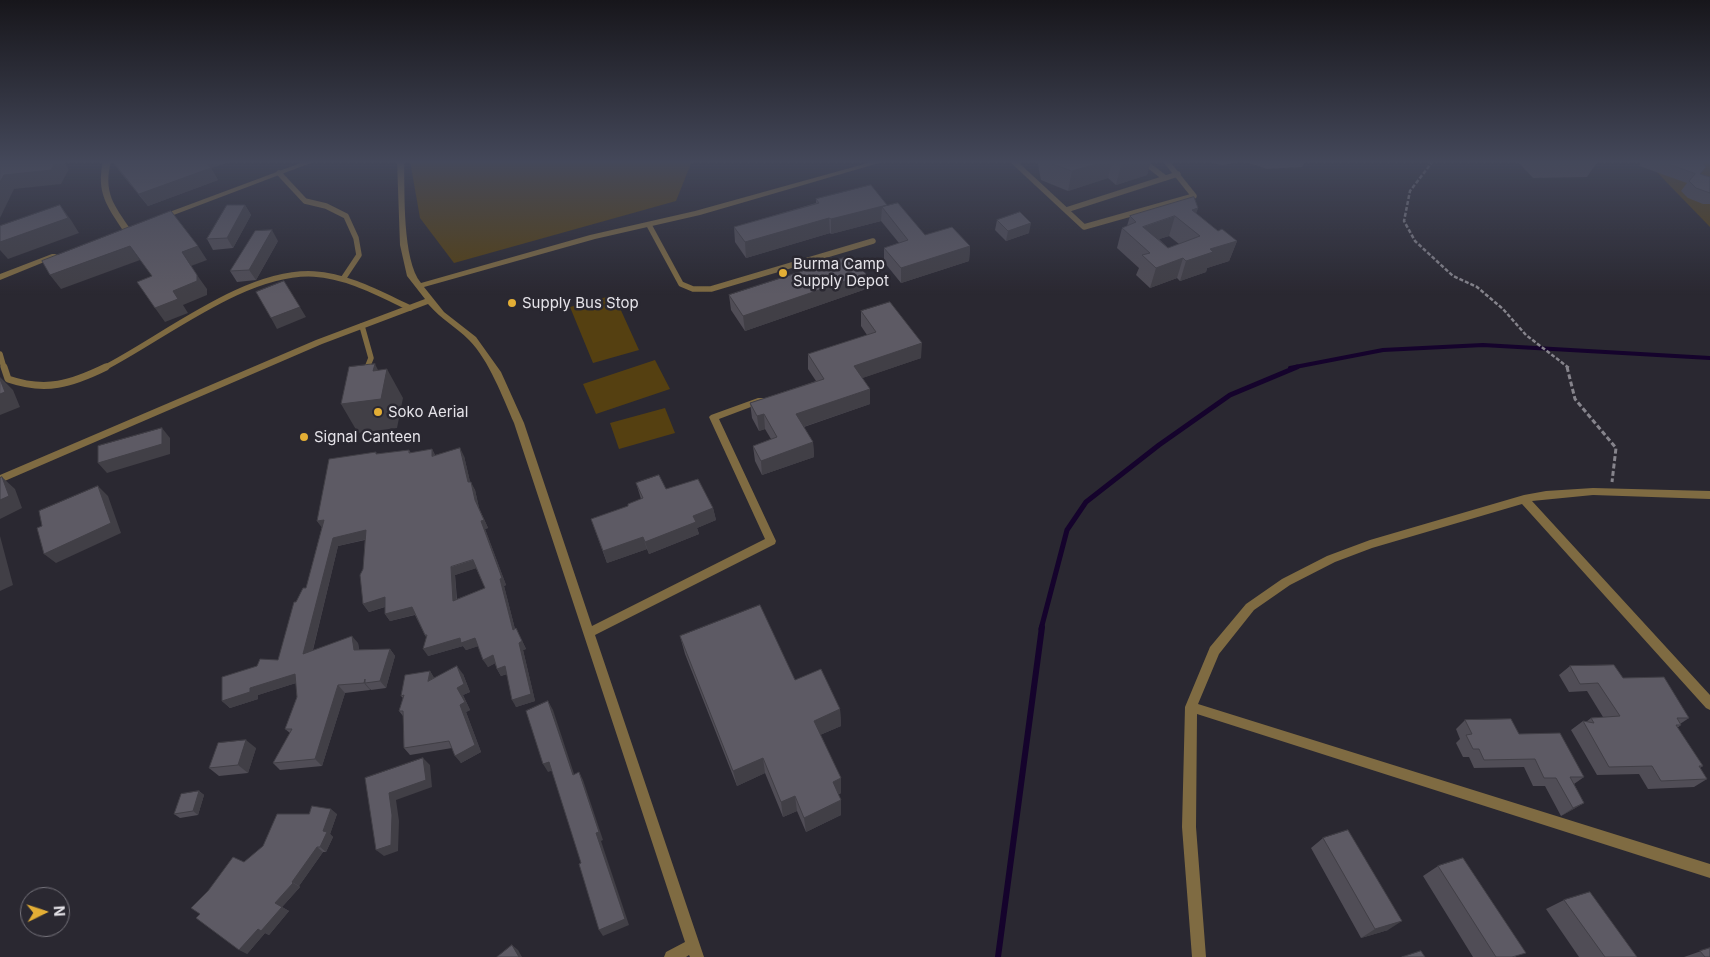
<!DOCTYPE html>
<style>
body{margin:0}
#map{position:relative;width:1710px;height:957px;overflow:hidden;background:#2a2831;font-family:Inter,sans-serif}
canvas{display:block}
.north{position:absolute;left:20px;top:887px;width:50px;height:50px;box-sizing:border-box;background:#2a2831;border:1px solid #75737b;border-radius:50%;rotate:86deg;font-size:14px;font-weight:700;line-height:20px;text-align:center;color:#e5e3e9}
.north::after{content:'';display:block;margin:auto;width:18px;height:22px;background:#e3ae35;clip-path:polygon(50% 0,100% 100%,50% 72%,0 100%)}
</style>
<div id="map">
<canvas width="1710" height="957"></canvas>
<div class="north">N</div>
</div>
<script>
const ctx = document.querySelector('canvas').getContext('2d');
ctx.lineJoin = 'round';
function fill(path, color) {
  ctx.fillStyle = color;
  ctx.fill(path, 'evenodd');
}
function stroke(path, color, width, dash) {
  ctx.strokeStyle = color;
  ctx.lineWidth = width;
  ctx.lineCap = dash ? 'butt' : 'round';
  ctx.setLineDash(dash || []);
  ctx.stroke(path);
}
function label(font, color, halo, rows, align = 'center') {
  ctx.font = font + ' Inter,sans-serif';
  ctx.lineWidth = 5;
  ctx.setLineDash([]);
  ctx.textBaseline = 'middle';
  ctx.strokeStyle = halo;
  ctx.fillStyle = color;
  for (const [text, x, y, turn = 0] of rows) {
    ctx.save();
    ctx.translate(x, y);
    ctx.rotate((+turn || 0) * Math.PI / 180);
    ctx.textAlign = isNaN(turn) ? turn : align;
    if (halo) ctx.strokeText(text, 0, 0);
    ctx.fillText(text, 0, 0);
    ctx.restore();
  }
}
fill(new Path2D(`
 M410,161H692L676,201L454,263L420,218Z
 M1646,161H1710V227Z
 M614,295L639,350L593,363L570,307Z
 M655,360L670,389L596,414L583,384Z
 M665,408L675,433L619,449L610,423Z`), '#554011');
stroke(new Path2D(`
 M1290,368L1383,350L1483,345L1710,358`), '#15032c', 4);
stroke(new Path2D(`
 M1041,629L1067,530L1086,502L1159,445L1230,395L1297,367`), '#15032c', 5);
stroke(new Path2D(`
 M998,957L1042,627`), '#15032c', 6);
stroke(new Path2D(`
 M1433,161L1410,191L1404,221L1415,241L1453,276L1477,287L1503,309L1526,335L1569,368`), '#86848c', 2.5, [4, 2]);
stroke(new Path2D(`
 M1567,367L1575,399L1616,448L1612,482`), '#86848c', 3, [5, 2.5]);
stroke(new Path2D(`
 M1013,161L1084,227L1194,196L1166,161
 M1143,161L1165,178
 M279,173L305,201L326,206L346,216L356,238L359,255L343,279
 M1066,210L1178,174
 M649,225L681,284L693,289H711L873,241
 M362,326L371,358L367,368
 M0,354L4,368
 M104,368C163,338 246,270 314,274C348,276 380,294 410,308`), '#7f6b42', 5.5);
stroke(new Path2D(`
 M4,367L8,379C46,392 71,384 106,367
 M365,373L368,367`), '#7f6b42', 7);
fill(new Path2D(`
 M103,161H111C103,193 114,205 131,230L130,232H124C107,206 96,193 103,161Z
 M306,161H316L163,219H160L156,217Z
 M397,161H404C405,192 402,260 421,283L590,235L695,211L875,161H886L700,215L595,239L424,287L444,312L476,337L501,372L524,423L592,626L765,539L709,417L711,415L758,398H764L766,400L764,402L719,419L776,541L775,544L595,635L704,957H690L689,955L686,957H664L666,952L685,942L514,423C503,398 489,360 469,340C455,326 442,320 428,304L322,344L0,483V475L316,340L425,299L407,276L400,245Z
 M52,254H55L59,256L0,280V274Z
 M1593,488L1710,491V499L1593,495L1532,501L1710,695V710L1706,708L1522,504L1372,548L1335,562L1290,585L1254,610L1219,654L1198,704L1710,864V878L1197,714L1196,827L1206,957H1192L1182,827L1185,707L1210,647L1246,604L1282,579L1327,556L1370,540L1524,495L1546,491Z`), '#7f6b42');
fill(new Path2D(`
 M112,161H228L229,162L211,168L218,180L148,206L120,172Z
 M1039,161H1151L1147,175L1116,185L1108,178L1068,191L1041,180L1038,165Z
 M1206,161H1305L1302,167L1267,169L1243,161L1222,165Z
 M1517,161H1598L1587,177L1533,178Z
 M1642,161H1701V174L1710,177V204H1703L1688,198L1681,191L1687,183L1639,166Z
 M816,199L887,206L925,235L970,246L969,261L901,283L884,262V248L899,243L881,221L831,234L830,233L746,258L735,242L734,227L816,203Z
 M245,205L251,215L233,248L213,250L207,239Z
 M1198,208L1196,213L1218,231L1237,241L1229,261L1207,268L1206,272L1180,281L1177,278L1150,288L1136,275L1139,268L1117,248L1122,228L1127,226L1130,216ZM1169,236L1179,244L1168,248L1159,239Z
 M997,220L1029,233L1006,241L995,230Z
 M278,241L256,280L237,282L230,271Z
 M866,289L745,331L731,310L729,295Z
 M861,311L921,358L862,378L870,389V404L804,427L813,442L814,457L762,475L755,461L753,446L771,439L765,429L759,431L752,418L750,403L816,381L808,369V354L867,335L861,326Z
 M432,449L435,455L464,456L470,482L475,490L479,508L488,528L485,529L506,585L504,586L515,629L516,628L526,649L523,650L535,701L516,707L507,674L501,676L497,669L495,663L488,667L478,646L466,650L463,646L428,656L426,637L415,615L390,621L385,614V607L369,612L363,604V569L365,540L338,546L313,650L358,643L359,650L390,649L395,656L386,688L371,690L370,689V690L345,693L322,766L280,770L273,763L290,733L285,729L297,697L296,683L258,695V699L230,708L222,701L278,660L296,602L306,588L322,527L317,521L377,454L409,450L411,453ZM476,568L485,588L457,599L455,575Z
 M636,483L666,489L713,508L716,520L697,528L699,534L649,554L647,549L607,563L591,519L628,506L641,499Z
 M680,636L795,680L840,709L841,726L820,735L841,778V793L838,795L841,800V815L806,832L797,811L783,817L765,773L737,786L685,654Z
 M1570,666L1623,678L1689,718L1680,724L1681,725L1677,728L1703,766L1700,768L1707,779L1694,787L1648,789L1639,774L1597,775L1571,730L1583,721L1586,722L1591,718L1603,717L1587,691L1569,692L1559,675Z
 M430,671L434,678L463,674L470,692L463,695L470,710L466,712L481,752L461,763L452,748L410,755L404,748L403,716L399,711L403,698L401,696Z
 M1465,720L1519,734L1584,777L1574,784L1584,803L1561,816L1545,786H1533L1524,767L1474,768L1469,757H1463L1456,743L1460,739L1456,729Z
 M256,748L248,773L219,776L209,768Z
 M199,791L204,795L198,815L180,818L174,814Z
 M309,814H337L330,834L333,837L326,852H323L299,886L300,887L282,907L289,911L269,935L265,933L247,954L244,862Z
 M1323,838L1388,930L1361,938L1311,848Z
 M1438,866L1516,957H1473L1423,876Z
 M1564,900L1637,957H1579L1546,909Z
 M1710,948V957H1684Z`), '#504d56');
fill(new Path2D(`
 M54,161H65L64,162L69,169L61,184L14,189L0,218V182L4,175Z
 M204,161H228L229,162L211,168L218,180L148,206L139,194Z
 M1106,161H1112L1108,178L1068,191L1072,171Z
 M1134,161H1151L1147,175L1116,185L1121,165Z
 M1223,161H1243L1222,165Z
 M60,205L71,220L79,233L8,259L0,250V242Z
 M245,205L251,215L233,248L227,238Z
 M887,205V214L882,207L881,221L831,234V219Z
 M1198,208L1191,228L1192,210Z
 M1175,216L1169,236L1141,245L1143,227Z
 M829,218L830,233L746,258L745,242Z
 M1031,223L1029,233L1006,241L1008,231Z
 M272,230L278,241L256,280L249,270Z
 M1237,241L1229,261L1207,268L1206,272L1180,281L1186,261L1210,249Z
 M130,246L140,260L61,289L50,275Z
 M198,246L207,260L191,266L182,252Z
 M970,246L969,261L901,283V268Z
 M1183,258L1177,278L1150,288L1156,268Z
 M866,274V289L745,331L743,316Z
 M197,275L207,289V295L183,305L188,313L165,322L155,308L173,291Z
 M300,307L306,317L277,329L271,318Z
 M922,343L921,358L854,381V366Z
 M375,364L384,382L387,369L403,398L397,428L358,433L341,404L373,371Z
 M0,377L13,390L20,407L0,415Z
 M870,389V404L797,429L796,414Z
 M764,414L765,429L759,431L757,416Z
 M162,428L170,438V454L107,473L98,463Z
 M813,442L814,457L762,475L761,461Z
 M460,448L464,456L472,490L468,482Z
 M432,449L436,457L432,456Z
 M2,477L15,489L22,508L0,519V500Z
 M471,482L475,490L479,508L488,528L485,529L506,585L504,586L517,637L513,630L500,579L481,521L475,500Z
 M98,486L108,496L121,533L56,563L44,554Z
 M713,508L716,520L697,528L699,534L649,554L645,542L693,516Z
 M324,520L323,529L317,521Z
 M366,530L371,538L338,546L310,661L303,654L333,538Z
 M0,536L13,585L0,591Z
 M643,537L647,549L607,563L603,551Z
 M473,560L477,568L455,575L457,609L453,601L451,567Z
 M385,597L390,605L369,612L363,604Z
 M412,607L417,614L390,621L385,614Z
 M516,628L526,649L523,650L535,701L516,707L512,700L519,643Z
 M352,636L358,643L360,658L354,650Z
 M460,638H475L479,646L466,650L463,646L428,656L423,649Z
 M390,649L395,656L386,688L380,681Z
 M493,655L498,662L488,667L483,660Z
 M457,666L463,674L470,692L463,695L470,710L466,712L481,752L461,763L455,756L460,705L457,688Z
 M505,666L509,673L501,676L497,669Z
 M430,671L435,679L428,681Z
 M295,674L302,681L258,695V699L230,708L222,701L250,688Z
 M365,679V683L370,689V690L364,683Z
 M338,685L345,693L322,766L315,759Z
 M548,701L553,710L577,783L573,775Z
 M840,709L841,726L815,737L814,721Z
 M246,740L256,748L248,773L238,765Z
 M423,758L430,765L432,787L396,800L399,821L398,851L384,856L376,850L389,793Z
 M763,758L765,773L737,786L733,771Z
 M549,762L554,770L548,772L543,764Z
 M579,772L583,780L603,840L601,841L629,925L603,936L599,930L596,833Z
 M841,778V793L833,797V782Z
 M199,791L204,795L198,815L193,811Z
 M795,796L797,811L783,817L781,802Z
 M841,800V815L806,832L804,818Z
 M1584,803L1572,810L1561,816L1573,808Z
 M331,809L337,814L330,834L333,837L326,852L320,847L323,831Z
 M317,847L323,852L299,886L292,882Z
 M293,883L300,887L282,907L289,911L269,935L265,933L247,954L239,950L275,903Z
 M1402,921L1388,930L1361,938L1375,929Z
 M512,945L518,950L522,957H519Z`), '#413f46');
const building = new Path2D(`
 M0,161H56L51,170L4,175L0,182Z
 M113,161H205L211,168L139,194Z
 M1045,161H1106L1072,171Z
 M1115,161H1134L1121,165Z
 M1661,161H1701L1706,167L1700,174L1710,177V193L1696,188L1689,181L1695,174Z
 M871,185L887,205L831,219L829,218L745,242L734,227L819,203L816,199Z
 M1194,197L1198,208L1192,210L1218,231L1222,229L1237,241L1210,249L1213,252L1186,261L1183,258L1156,268L1142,255L1150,253L1122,228L1136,222L1130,216ZM1175,216L1200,236L1168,248L1143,227Z
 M898,203L925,235L952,227L970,246L901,268L884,248L908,240L882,207Z
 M60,205L68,218L0,242V226Z
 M227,205H245L227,238L207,239Z
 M171,211L198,246L182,252L197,275V281L173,291L178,299L155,308L137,282L152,276L130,246L50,275L42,261Z
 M1020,212L1031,223L1008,231L997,220Z
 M272,230L249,270L230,271L255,231Z
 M850,256L866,274L743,316L729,295Z
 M284,281L300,307L271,318L256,292Z
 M890,302L922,343L854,366L870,389L796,414L813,442L761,461L753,446L777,437L764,414L757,416L750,403L824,379L808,354L876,332L861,311Z
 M375,364L373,371L387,369L381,399L341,404L349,367Z
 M0,379L5,392L0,394Z
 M162,428V444L98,463V446Z
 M460,448L468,482H471L475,500L484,520L481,521L502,578L500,579L513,630L516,628L522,641L519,643L531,694L512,700L505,666L497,669L493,655L483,660L475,638L461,643L460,638L423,649L427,635H425L412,607L385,614V597L363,604L360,575L363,569L366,530L333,538L303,654L352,636L354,650L390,649L380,681L365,683V679L364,683L338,685L315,759L273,763L292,729H285L297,697L295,674L250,688V692L222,701V677L257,666L260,659L278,660L294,602H296L303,588H306L324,520L317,521L329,459L376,452V454L409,450V453L432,449V456ZM473,560L485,588L453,601L451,567Z
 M659,475L666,489L698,479L713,508L693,516L696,522L645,542L643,537L603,551L591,519L628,506V504L643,498L636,483Z
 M2,477L9,496L0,500V478Z
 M98,486L111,523L44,554L37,528L42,526L39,511Z
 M760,605L795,680L821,669L840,709L814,721L841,778L833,782L841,800L804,818L795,796L781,802L763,758L733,771L680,636Z
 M1614,665L1623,678L1664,677L1689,718H1677L1681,725H1676L1703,766H1699L1707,779L1661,781L1652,766L1609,767L1583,721L1594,723L1591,718L1620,716L1598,683L1580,684L1570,666Z
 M457,666L464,684L457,688L465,702L460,705L475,745L455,756L449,741L404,748L403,711H399L404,695L401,696L405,675L430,671L428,681Z
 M548,701L573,775L579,772L599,832L596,833L625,919L599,930L579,864L581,863L549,762L543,764L526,711Z
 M1511,719L1519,734L1560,733L1584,777H1570L1584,803L1573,808L1556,778H1544L1535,759L1484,760L1479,749H1473L1466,735L1472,734L1465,720Z
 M246,740L238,765L209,768L218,743Z
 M423,758L426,780L389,793L392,815L391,845L376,850L365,778Z
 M199,791L193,811L174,814L181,794Z
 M312,806L331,809L323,831L327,832L320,847H317L292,882L293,883L275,903L282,907L261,931L258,929L239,950L196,918L200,914L191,908L208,891L233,857L244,862L263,846L277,814H309Z
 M1348,830L1402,921L1375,929L1323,838Z
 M1463,858L1526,953L1512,957H1496L1438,866Z
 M1590,892L1637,957H1605L1564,900Z
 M512,945L519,957H497Z
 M1710,948V957H1705L1700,951Z
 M1421,951L1425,957H1402Z`);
fill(building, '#5d5a64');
stroke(building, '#413f46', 1);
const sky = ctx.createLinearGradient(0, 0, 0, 295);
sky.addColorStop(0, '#17161b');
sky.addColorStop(0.55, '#44485a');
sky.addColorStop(1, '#44485a00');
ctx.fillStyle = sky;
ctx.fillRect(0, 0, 1710, 295);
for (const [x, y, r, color] of [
 [783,273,5,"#e3ae35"],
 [512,303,5,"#e3ae35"],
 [378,412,5,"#e3ae35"],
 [304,437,5,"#e3ae35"]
]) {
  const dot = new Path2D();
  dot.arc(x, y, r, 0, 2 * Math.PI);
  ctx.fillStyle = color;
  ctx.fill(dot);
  stroke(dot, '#2a2831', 2);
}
label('15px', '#e5e3e9', '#2a2831', [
 ["Burma Camp",793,264],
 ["Supply Depot",793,281],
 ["Supply Bus Stop",522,303],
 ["Soko Aerial",388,412],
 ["Signal Canteen",314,437]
], 'left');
</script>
